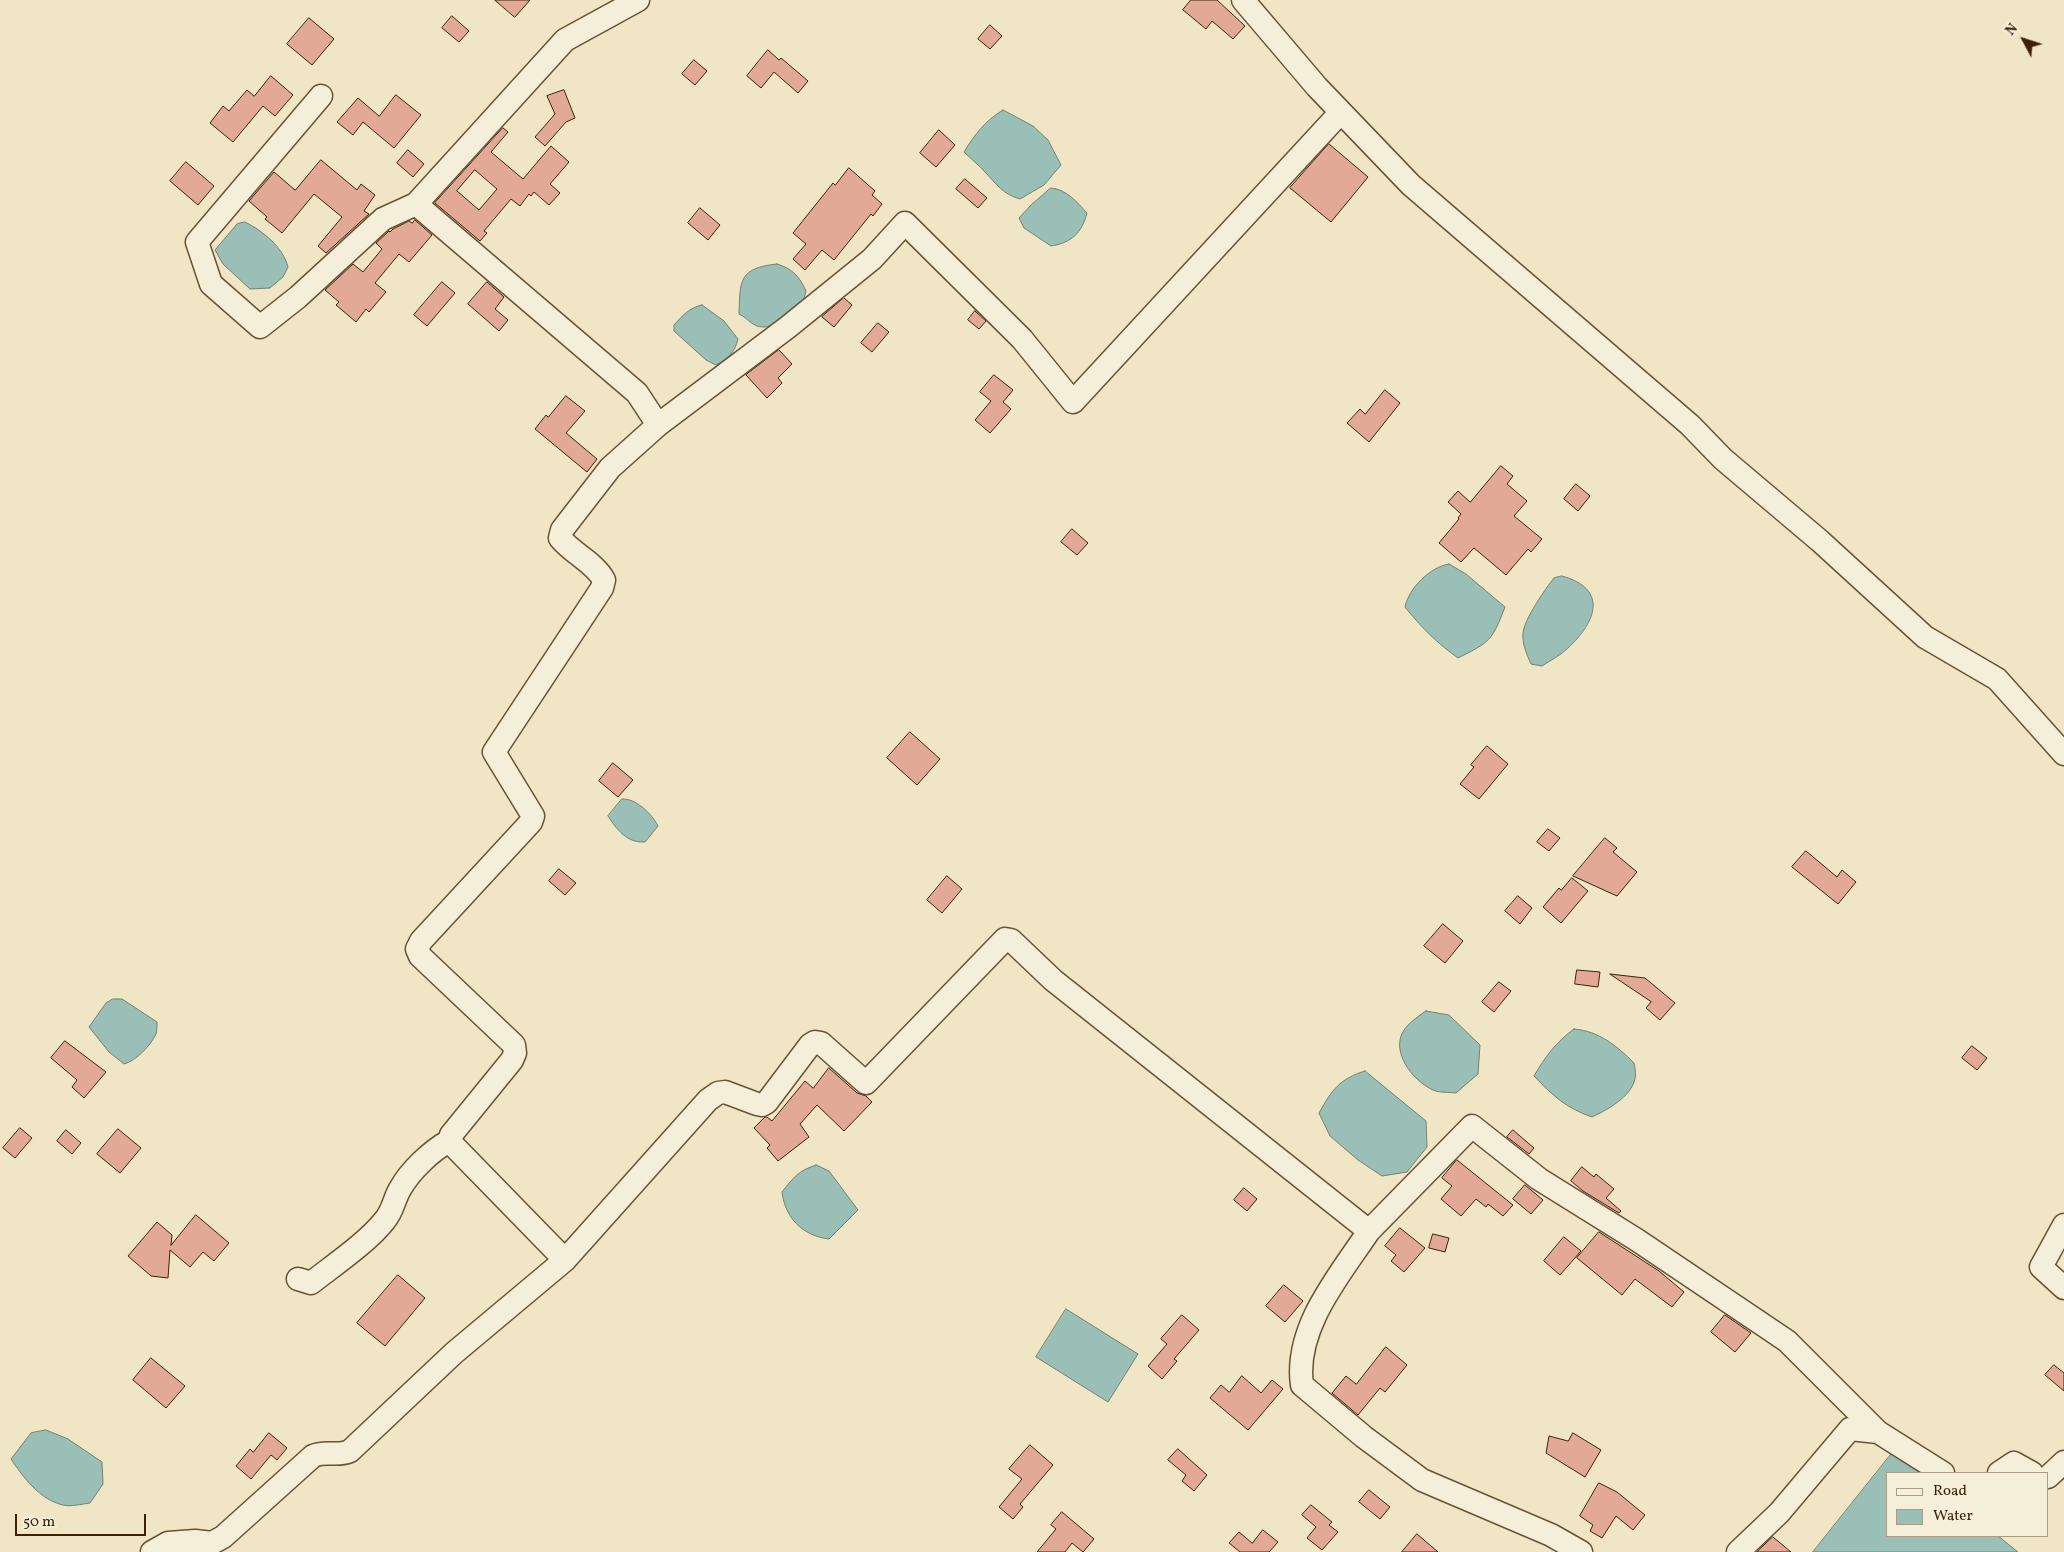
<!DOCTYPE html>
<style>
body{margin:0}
#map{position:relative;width:2064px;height:1552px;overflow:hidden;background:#f0e5c4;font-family:Vollkorn,serif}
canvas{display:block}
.legend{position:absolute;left:1886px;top:1472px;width:162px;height:65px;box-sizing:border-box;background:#f5eed9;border:1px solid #ab9c84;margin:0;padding:6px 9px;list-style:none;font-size:15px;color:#3c2205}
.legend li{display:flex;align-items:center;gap:10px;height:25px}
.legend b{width:25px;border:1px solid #ab9c84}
.north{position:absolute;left:1999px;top:15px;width:50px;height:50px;-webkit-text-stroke:4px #f5eed9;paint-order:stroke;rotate:310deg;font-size:14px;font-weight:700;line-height:20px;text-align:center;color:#3c2205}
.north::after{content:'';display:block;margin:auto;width:18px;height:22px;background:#3c2205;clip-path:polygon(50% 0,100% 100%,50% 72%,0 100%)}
.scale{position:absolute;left:15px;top:1514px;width:131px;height:22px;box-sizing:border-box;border:2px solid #3c2205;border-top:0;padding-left:6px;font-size:15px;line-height:18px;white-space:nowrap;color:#3c2205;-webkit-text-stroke:4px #f5eed9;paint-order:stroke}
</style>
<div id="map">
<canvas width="2064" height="1552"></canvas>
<ul class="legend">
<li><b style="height:6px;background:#f5eed9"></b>Road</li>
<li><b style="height:14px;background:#9abfb7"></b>Water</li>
</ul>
<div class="north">N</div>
<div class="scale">50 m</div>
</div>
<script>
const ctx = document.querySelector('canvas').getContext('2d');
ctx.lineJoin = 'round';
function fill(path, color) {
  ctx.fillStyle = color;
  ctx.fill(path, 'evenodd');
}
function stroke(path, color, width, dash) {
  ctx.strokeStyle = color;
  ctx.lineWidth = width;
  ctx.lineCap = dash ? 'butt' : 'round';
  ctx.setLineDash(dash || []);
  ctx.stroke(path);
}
const water = new Path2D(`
 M1003,110L1033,126L1048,140L1061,165L1044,185L1020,199C1003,194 997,185 985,172C979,165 971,159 964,152C975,134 985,121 1003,110Z
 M1051,188C1066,189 1077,202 1087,213C1082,233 1071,243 1051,246L1024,228L1019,218L1031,205Z
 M245,222C263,231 283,247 288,267L283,277L270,288L250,289L223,264L215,250L237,224Z
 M777,264C793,269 799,276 806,291C805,295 804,300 802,303C796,311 773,328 763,327C752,327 748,318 739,314C740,280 739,268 777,264Z
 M702,305L724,321L738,339C735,352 728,359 716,365L706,360L674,331V325C683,315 689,308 702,305Z
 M1449,564L1466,574L1505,607C1492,641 1490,642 1458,658C1437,643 1421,627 1405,607C1409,588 1430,567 1449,564Z
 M1562,576C1609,589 1596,622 1568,648C1561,655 1551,660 1542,666L1531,664C1527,655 1522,644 1523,633C1524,620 1545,589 1554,578Z
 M622,799C636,798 652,814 658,826L645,842C627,843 617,830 608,816Z
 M113,999H122L157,1022C157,1026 157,1031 156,1034C151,1045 136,1061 124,1064L109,1052L89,1027L106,1003Z
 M1426,1011L1449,1015L1480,1045L1478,1074L1456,1093C1449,1092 1439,1093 1433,1090C1415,1082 1394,1057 1401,1036C1405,1025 1417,1017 1426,1011Z
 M1574,1029C1599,1031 1617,1046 1634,1063C1635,1067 1636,1074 1635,1079C1631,1097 1607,1110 1592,1117C1566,1108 1553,1096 1534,1076C1545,1057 1556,1042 1574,1029Z
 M1365,1071L1426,1121L1427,1147L1407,1172L1382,1176L1358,1160L1330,1136L1319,1113C1332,1090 1339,1079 1365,1071Z
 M816,1165L829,1171L858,1210L829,1239C803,1236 785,1218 782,1192C794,1177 798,1171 816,1165Z
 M1066,1309L1138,1354L1108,1402L1036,1357Z
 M46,1430L68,1439L102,1462L103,1484L90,1503C82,1504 70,1507 63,1505C40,1500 23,1477 11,1459L31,1433Z
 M1893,1452L1920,1473H1888V1536H1998L2018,1552H1813Z`);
fill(water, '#9abfb7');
stroke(water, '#748070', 1);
const building = new Path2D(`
 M495,0H530L515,17Z
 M1191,0H1217L1245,26L1233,39L1212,21L1206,29L1183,10Z
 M452,16L469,31L459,42L442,28Z
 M309,18L334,39L312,65L287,44Z
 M990,25L1002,36L990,49L978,39Z
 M768,50L779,60L781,58L808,81L798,93L774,72L761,88L747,76Z
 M694,60L707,71L695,85L682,74Z
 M271,76L293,95L275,116L263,106L233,142L210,123L223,106L229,111L247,90L254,96Z
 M564,90L575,118L566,122L545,146L535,137L555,114L547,96Z
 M396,95L421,115L394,148L363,122L353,135L337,122L358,98L379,116Z
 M503,128L508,132L491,152L523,179L551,146L569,162L550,184L560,193L549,205L534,192L531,196L529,194L520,206L511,199L484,231L487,233L480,241L435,203ZM475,170L497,189L479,210L457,191Z
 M939,130L955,145L936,167L920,153Z
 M1329,144L1368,177L1331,222L1290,188Z
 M408,150L424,164L413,177L397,163Z
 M321,160L357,190L361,184L375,195L364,211L369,214L326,253L318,246L342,217L314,194L282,233L265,219L267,217L249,201L274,172L295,190Z
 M186,162L214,186L198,205L170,181Z
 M849,168L875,191L872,195L882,204L873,216L871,214L834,260L822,250L805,270L793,259L806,244L793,233L833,183L835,185Z
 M965,179L987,198L978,208L956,189Z
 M700,208L720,225L708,240L688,223Z
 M415,220L432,235L409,262L399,254L375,283L386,292L369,312L366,309L356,322L336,305L339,302L325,290L353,264L363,272L382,249L376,243L389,231L390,232L393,229L409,221L412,223Z
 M442,282L455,293L427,326L414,315Z
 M487,282L504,297L495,309L508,320L499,331L468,304Z
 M844,298L852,305L834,327L822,317Z
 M975,311L986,321L979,329L968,320Z
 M878,323L889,332L872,352L861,343Z
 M779,350L792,364L778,378L782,383L767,398L746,375Z
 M994,375L1013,390L1003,402L1011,409L990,433L975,420L991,401L980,392Z
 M1385,390L1400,403L1369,442L1347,423L1360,409L1365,414Z
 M566,396L585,411L566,433L597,459L587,472L535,429L546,415L548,417Z
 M1501,466L1513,476L1507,484L1527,501L1514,516L1542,539L1531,552L1528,549L1506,575L1474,548L1461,562L1439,543L1459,519L1458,518L1461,514L1448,502L1458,491L1470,502Z
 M1576,484L1590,496L1578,511L1564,499Z
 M1072,529L1088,543L1077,555L1061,542Z
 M910,732L940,759L917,785L887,758Z
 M1487,746L1508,764L1479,799L1460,784L1474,767L1471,765Z
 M613,763L633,780L618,797L599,781Z
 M1548,829L1560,838L1549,851L1537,842Z
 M1605,838L1617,848L1613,852L1637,872L1617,896L1573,876Z
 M1806,851L1837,877L1842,870L1856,882L1838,904L1792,867Z
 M559,869L576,883L565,895L549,881Z
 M947,876L962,889L942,913L927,900Z
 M1572,878L1588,891L1561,923L1543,907L1559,888L1561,890Z
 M1518,896L1532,908L1520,924L1505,911Z
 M1443,924L1463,941L1445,963L1424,946Z
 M1577,970L1600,972L1598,987L1575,984Z
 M1610,974L1645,978L1675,1003L1660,1020L1646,1008L1651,1002Z
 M1499,982L1511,991L1494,1012L1482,1002Z
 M65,1041L106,1072L84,1098L72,1087L77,1080L51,1058Z
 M1972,1046L1987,1058L1977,1070L1962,1058Z
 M829,1068L857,1093L866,1096L872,1102L844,1131L817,1105L800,1124L809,1137L778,1161L767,1148L770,1145L754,1128L765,1117H767L772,1121L805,1081L813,1088Z
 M20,1128L32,1138L15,1158L3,1148Z
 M118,1129L141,1148L120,1173L97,1154Z
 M66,1130L81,1143L72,1154L57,1141Z
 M1513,1130L1534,1148L1529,1154L1507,1137Z
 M1457,1160L1513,1205L1503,1216L1488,1204L1486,1207L1476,1199L1461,1216L1441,1199L1452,1186L1442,1178Z
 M1582,1167L1594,1177L1596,1174L1614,1189L1606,1198L1621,1211L1619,1213L1583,1191L1571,1181Z
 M1525,1185L1543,1200L1531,1214L1513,1199Z
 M1244,1188L1257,1199L1247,1211L1234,1200Z
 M196,1215L229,1243L214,1261L203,1252L190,1267L170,1250L168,1278L151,1276L128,1256L157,1222L172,1235L171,1245Z
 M1400,1228L1425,1248L1404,1272L1391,1261L1396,1255L1385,1246Z
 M1599,1232L1659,1271L1684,1292L1672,1307L1635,1279L1622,1295L1577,1258Z
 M1433,1234L1449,1238L1445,1252L1429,1248Z
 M1564,1237L1581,1251L1560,1275L1544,1261Z
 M398,1275L425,1298L385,1346L357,1323Z
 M1284,1285L1303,1301L1285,1322L1266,1306Z
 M1182,1315L1199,1330L1174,1359L1177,1361L1162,1379L1148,1366L1167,1344L1161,1339Z
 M1725,1315L1751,1333L1735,1352L1711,1332Z
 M1386,1347L1407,1365L1385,1392L1380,1388L1358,1415L1332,1393L1346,1376L1356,1384Z
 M151,1358L185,1386L166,1408L133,1380Z
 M2054,1365L2064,1373V1391L2045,1375Z
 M1242,1376L1261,1393L1272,1380L1283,1389L1248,1430L1210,1398L1221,1385L1229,1392Z
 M269,1433L287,1448L277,1460L271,1455L251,1479L236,1466L250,1449L253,1452Z
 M1573,1433L1601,1450L1585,1477L1546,1453L1549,1436L1568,1441Z
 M1030,1445L1053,1465L1020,1504L1023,1507L1013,1519L999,1507L1022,1479L1009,1469Z
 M1178,1449L1207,1475L1194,1491L1182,1481L1186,1475L1168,1460Z
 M1599,1483L1617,1492L1645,1515L1633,1530L1616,1516L1602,1538L1590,1531L1593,1525L1580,1516Z
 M1369,1490L1390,1507L1380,1519L1359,1502Z
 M1311,1505L1332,1522L1329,1525L1338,1532L1322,1550L1307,1538L1316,1527L1302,1515Z
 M1062,1512L1094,1539L1083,1552L1072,1543L1065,1552H1037L1056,1529L1051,1525Z
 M1263,1530L1278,1542L1269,1552H1240L1229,1543L1239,1532L1252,1543Z
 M1417,1534L1438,1552H1402Z
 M1773,1537L1791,1552H1757Z`);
fill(building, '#e3a997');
stroke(building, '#3c2205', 1);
const minor = new Path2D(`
 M638,0L565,40L416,204L637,393L658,425
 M1243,0L1317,87L1411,185L1690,425L1723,459L1820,541L1925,637L1997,679L2064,754
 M321,96L197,242L211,284L260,327L298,297L383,219L416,204
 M2064,1225L2041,1267L2064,1288
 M1369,1231C1339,1276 1294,1328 1302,1385L1364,1437L1422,1480L1551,1535L1581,1552
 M565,1260L449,1141L451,1135L512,1060L515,1053L514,1045L420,956L417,949L421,941L531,822L533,816L494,752L602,588L604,580C594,562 573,554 560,538L562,530L610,468L658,425L788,327L872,259L905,223L1022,339L1073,402L1341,112
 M298,1279L311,1283C334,1265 368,1242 385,1220C393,1211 394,1199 400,1189C410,1171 431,1151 449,1141
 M1999,1473L2014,1463L2032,1473
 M2048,1477L2064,1462
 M152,1552L168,1543L195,1541L212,1543L223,1537L313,1456C325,1450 338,1457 350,1451L454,1353L565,1260L708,1100L718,1093L725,1092L757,1104L762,1105L767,1102L810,1045L815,1042L821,1043L866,1083L1005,939L1011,940L1053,980L1369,1231L1472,1126L1539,1179L1637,1240L1787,1341L1878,1432
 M1738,1552L1779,1513L1850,1429L1878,1432L1943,1473`);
stroke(minor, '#695335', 25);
stroke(minor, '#f5eed9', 22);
</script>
